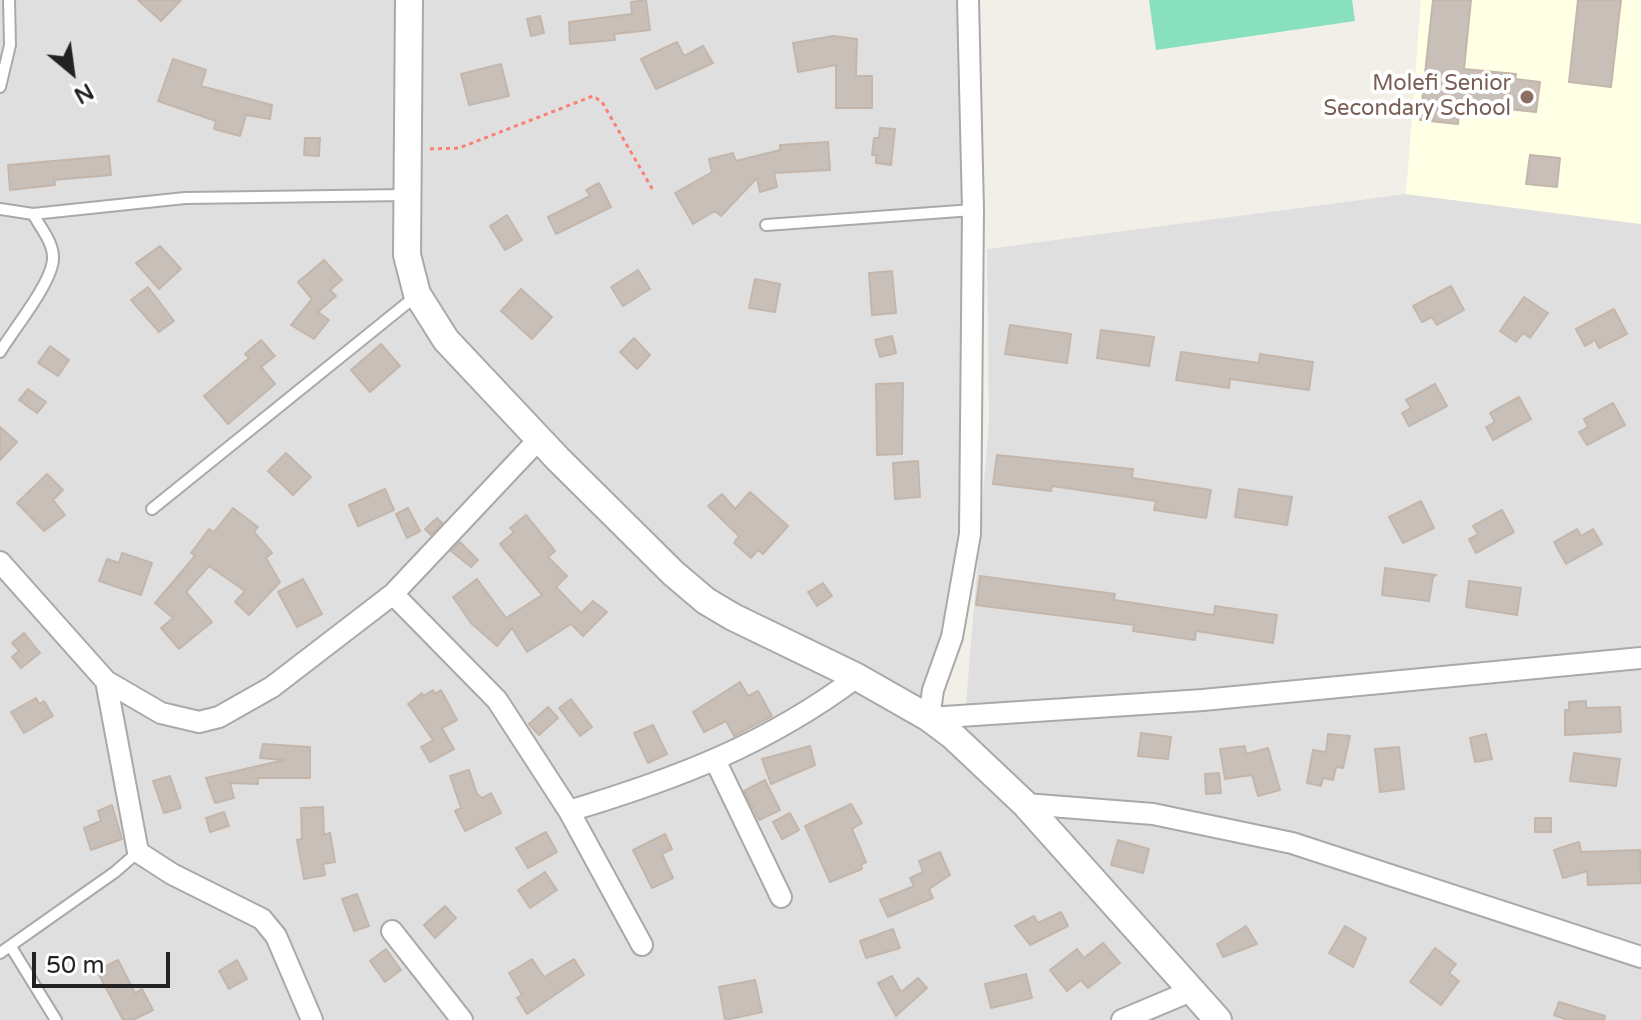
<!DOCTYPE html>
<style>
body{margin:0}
#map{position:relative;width:1641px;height:1020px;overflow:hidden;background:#f2efe9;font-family:"Varela Round",sans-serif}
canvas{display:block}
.north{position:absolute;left:32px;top:32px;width:80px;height:80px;-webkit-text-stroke:6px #fff;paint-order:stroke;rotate:151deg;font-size:22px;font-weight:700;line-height:32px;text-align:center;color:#222}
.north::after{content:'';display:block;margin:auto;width:28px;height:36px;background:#222;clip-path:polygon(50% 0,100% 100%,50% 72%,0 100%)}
.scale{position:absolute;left:32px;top:952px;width:138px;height:36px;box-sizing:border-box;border:4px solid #222;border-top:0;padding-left:10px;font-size:24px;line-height:28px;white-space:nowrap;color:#222;-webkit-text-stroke:6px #fff;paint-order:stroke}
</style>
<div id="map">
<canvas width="1641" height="1020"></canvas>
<div class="north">N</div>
<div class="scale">50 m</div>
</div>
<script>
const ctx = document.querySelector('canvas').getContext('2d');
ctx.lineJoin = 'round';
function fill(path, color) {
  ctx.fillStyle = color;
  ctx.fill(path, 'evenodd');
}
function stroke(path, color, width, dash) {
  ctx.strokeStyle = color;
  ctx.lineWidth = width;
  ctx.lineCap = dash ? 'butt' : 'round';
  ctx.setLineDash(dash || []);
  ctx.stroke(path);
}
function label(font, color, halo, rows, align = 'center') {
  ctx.font = font + ' "Varela Round",sans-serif';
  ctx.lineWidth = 8;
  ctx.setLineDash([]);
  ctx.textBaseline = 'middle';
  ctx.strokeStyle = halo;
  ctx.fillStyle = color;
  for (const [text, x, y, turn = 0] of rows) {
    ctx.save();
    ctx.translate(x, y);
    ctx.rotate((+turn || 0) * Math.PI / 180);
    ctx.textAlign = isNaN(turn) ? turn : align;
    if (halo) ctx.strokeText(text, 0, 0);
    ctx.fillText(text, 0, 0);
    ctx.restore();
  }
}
fill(new Path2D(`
 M0,0H968L970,534L929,717H965L989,421L987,249L1406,194L1641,224V1020H0Z`), '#e0dfdf');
fill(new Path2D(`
 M1421,0H1641V224L1406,194Z`), '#ffffe5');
fill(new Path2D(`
 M1149,0H1352L1355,21L1156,50Z`), '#88e0be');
const building = new Path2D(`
 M138,0H181L161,21Z
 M646,0L650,30L614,34L615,40L570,44L569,22L632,14L631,2Z
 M1433,0H1471L1464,69L1516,74L1515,79L1540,82L1536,112L1460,104L1458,124L1420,120Z
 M1578,0H1621L1611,87L1569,82Z
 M540,16L544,33L531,36L527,19Z
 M833,36L857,39L856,76H872V108H836V65L798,72L793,43Z
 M677,42L684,56L703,46L713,63L656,89L641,59Z
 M173,59L206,70L201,86L272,105L270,119L246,115L240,136L214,129L216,121L158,101Z
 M501,64L509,96L469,105L461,74Z
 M880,128L895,129L891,165L876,163V155H872L874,138H879Z
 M305,138H320L319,156L304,155Z
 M828,142L830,170L774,173L777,187L760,192L757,178L721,216L715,211L693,224L675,193L712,172L709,159L733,153L736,161L780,150V145Z
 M1530,155L1560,158L1557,187L1526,184Z
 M109,156L111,175L54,180L55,185L10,190L8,165Z
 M599,183L611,207L556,234L548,217L590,196L586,190Z
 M507,215L522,240L505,250L490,226Z
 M160,246L181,269L159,289L136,263Z
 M324,260L342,280L330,290L336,296L318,312L329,320L314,339L291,325L312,299L298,282Z
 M638,270L650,289L623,306L611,287Z
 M892,271L896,313L872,315L869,273Z
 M755,279L780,284L775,312L749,308Z
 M1451,286L1464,310L1437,325L1432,317L1422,322L1413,306Z
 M148,287L174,321L159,332L131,300Z
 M521,289L552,317L532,339L501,311Z
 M1524,297L1548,313L1530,338L1523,333L1516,342L1500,331Z
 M1614,309L1627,334L1599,348L1595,340L1585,346L1576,329Z
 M1010,325L1071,334L1067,363L1005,354Z
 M1101,330L1154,337L1149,366L1097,358Z
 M892,336L896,353L880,357L875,340Z
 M634,338L650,355L637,369L620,352Z
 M261,340L275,356L261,367L275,384L228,424L204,396L249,358L245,354Z
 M381,344L400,366L370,392L351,370Z
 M50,346L69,360L58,376L38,363Z
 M1181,352L1259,363L1260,354L1313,362L1309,390L1230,379L1229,388L1176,380Z
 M903,383L902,454L877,455L876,384Z
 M1435,384L1447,406L1409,426L1402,413L1411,408L1406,400Z
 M28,389L46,402L37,413L19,400Z
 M1519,397L1531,419L1493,440L1486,427L1495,422L1490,413Z
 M1613,403L1625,425L1587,445L1579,432L1588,427L1584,419Z
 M0,427L17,442L0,460Z
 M286,453L311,477L293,495L268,471Z
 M997,455L1133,469L1132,478L1211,490L1206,518L1154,510L1156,501L1052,486L1051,491L993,484Z
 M918,461L920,497L895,499L893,463Z
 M47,474L63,490L53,500L65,515L44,531L17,503Z
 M385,489L394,510L358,526L349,505Z
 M1239,489L1292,497L1287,525L1235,517Z
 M750,492L788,526L763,554L758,550L751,558L734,543L739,536L708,506L722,494L735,509Z
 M1421,501L1434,528L1403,543L1389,517Z
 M233,508L258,527L254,532L272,553L266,558L280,582L249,615L235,602L245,591L209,566L186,592L212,622L179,649L161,628L173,618L155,603L195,556L191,553L209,529L214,532Z
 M408,508L420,531L407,538L396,514Z
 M1502,510L1514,532L1476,553L1469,539L1478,534L1473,526Z
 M526,515L555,551L548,557L567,576L556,587L581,613L593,601L607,612L583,636L571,624L527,652L512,628L497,646L471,623L453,597L477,579L506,618L542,595L500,544L514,532L510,528Z
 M437,518L442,523L431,535L425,529Z
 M1577,529L1581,536L1593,529L1602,544L1566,564L1554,542Z
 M460,542L478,560L471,567L451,551Z
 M122,553L152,563L141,595L99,581L107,559L119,563Z
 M1385,568L1436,575L1433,577L1429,601L1382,595Z
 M980,576L1115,594L1114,600L1214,615L1215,606L1277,615L1273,643L1196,631L1195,640L1133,631L1134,625L976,605Z
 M303,579L322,614L297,627L278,592Z
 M1469,581L1521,588L1517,615L1466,607Z
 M823,583L832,596L817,606L808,592Z
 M24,633L40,653L21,668L12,657L19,651L12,643Z
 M740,682L748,696L758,691L772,716L734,736L726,721L704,732L693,712Z
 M433,690L435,694L441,690L457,720L442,728L454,749L430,762L421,747L433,740L408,704L422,693L423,696Z
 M36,698L39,704L44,701L53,716L24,733L11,712Z
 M571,699L592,727L580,736L559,708Z
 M1586,701V708L1620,707L1621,732L1565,735V710H1569V702Z
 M548,707L558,718L539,735L529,724Z
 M653,725L667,754L648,763L634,733Z
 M1141,733L1171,737L1168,759L1138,756Z
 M1328,734L1350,736L1343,768L1336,767L1333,780L1323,778L1321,786L1307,783L1313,750L1326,752Z
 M1486,734L1492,759L1475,762L1470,738Z
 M263,744L310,747V778H258V784L230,783L234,798L215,803L206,778L284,760L260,758Z
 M810,746L815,765L771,784L762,759Z
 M1245,746L1246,754L1268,748L1280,790L1258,796L1252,775L1225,779L1220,749Z
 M1399,747L1404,789L1380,792L1375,749Z
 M1574,753L1620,759L1616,786L1570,781Z
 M469,770L477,794L482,798L491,793L501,813L465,831L455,811L461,808L450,776Z
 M1219,773L1221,793L1206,794L1205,774Z
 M170,776L181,808L164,813L153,781Z
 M765,780L780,810L759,820L744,791Z
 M851,804L862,823L852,829L866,862L861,865L862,869L830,882L805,826Z
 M112,805L122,839L91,850L84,828L101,821L98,811Z
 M323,807L324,835L330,833L335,862L323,864L325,875L304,879L297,840L302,839L301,808Z
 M224,812L229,826L210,832L206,818Z
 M790,813L799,830L782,839L773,822Z
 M1535,818H1551V832H1535Z
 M546,832L557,852L528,868L516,848Z
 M665,834L672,849L662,854L673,878L652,888L633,850Z
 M1118,840L1149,849L1143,873L1111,865Z
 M1579,842L1581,852L1640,850L1641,883L1588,885L1587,871L1563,878L1554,850Z
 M940,852L950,875L929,889L933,898L888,917L880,900L914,886L910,878L923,872L919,861Z
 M545,872L557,890L530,908L518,890Z
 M357,894L369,926L354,931L342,899Z
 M445,906L456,918L435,938L424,925Z
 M1061,912L1068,926L1030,945L1015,926L1034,916L1038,923Z
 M1246,926L1257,944L1223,957L1217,944Z
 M1345,926L1366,938L1353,967L1329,953Z
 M893,929L900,948L866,958L860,941Z
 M1103,943L1120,963L1088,988L1081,980L1067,991L1050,970L1077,949L1084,958Z
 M1435,948L1456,964L1449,973L1459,981L1441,1005L1410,982Z
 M386,949L401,970L385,982L370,961Z
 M532,959L544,977L574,959L584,975L527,1014L517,998L522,995L509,973Z
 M118,960L135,993L142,989L153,1010L133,1020H123L97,971Z
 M237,960L247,979L229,989L219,971Z
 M1026,974L1032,998L991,1008L985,984Z
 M892,976L901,992L918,978L927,988L896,1016L878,983Z
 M755,980L762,1012L725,1020L719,987Z
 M1559,1002L1605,1016L1604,1020H1567L1554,1015Z`);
fill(building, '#c7bfb8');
stroke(building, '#c4b6ab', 2);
const service = new Path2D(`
 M0,87L10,45L9,0
 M0,209L33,214L185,198L406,195
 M766,225L973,210
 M0,352C13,330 52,283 53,259C54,243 40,227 33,214
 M152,509L416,296
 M11,947L56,1020
 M0,953L115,872L138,852`);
const minor = new Path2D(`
 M968,0L973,210L970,534L952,637L933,690L929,718L1203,700L1641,658
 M0,562L106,681L161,713L199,722L219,717L272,687L393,594L539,439
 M393,594L497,700L569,811C676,779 766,745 857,677
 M106,681L138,852L172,874L262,919L276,936L312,1020
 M716,762L781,897
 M1025,804L1153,814L1292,843L1641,957
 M569,811L642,945
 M392,931L462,1020
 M1122,1020L1191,991`);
const tertiary = new Path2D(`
 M409,0L407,255L417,294L446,340L558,459L673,573L706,601L733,617L857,677L929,718L953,736L1025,804L1218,1020`);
stroke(service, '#a9a9a9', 14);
stroke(minor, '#a9a9a9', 24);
stroke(tertiary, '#a9a9a9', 30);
stroke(new Path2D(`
 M430,149L459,148L593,96L602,102L654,192`), '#fa8072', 3, [4, 4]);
stroke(service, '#fff', 10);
stroke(minor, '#fff', 20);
stroke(tertiary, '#fff', 26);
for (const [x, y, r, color] of [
 [1527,97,8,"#8d6e63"]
]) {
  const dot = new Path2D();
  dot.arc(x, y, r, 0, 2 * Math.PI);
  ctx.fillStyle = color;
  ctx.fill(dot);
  stroke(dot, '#fff', 3);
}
label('22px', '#785e54', '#fff', [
 ["Molefi Senior",1511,84],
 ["Secondary School",1511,109]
], 'right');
</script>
